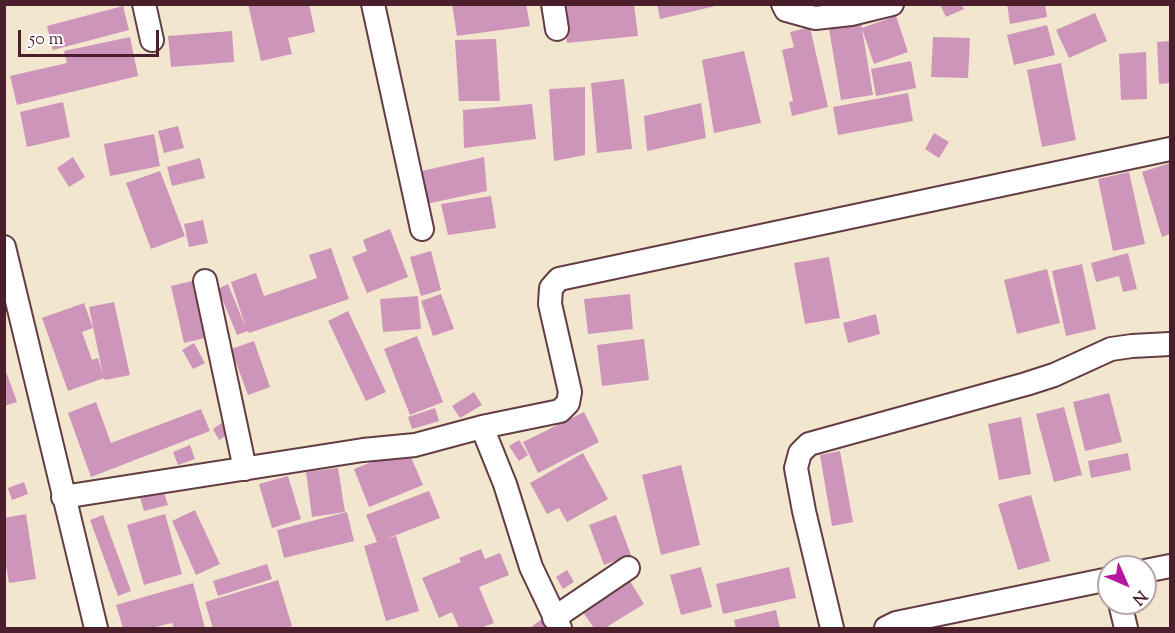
<!DOCTYPE html>
<style>
body{margin:0}
#map{position:relative;width:1175px;height:633px;overflow:hidden;background:#f3e6ce;font-family:"Sorts Mill Goudy",serif}
canvas{display:block}
.frame{position:absolute;inset:0;border:6px solid #4a1f2b;pointer-events:none}
.north{position:absolute;left:1097px;top:555px;width:60px;height:60px;box-sizing:border-box;background:#fff;border:2px solid #b7a5aa;border-radius:50%;rotate:135deg;font-size:16px;font-weight:700;line-height:24px;text-align:center;color:#4a1f2b}
.north::after{content:'';display:block;margin:auto;width:21px;height:27px;background:#b5179e;clip-path:polygon(50% 0,100% 100%,50% 72%,0 100%)}
.scale{position:absolute;left:18px;top:30px;width:141px;height:27px;box-sizing:border-box;border:3px solid #4a1f2b;border-top:0;padding-left:8px;font-size:18px;line-height:21px;white-space:nowrap;color:#4a1f2b;-webkit-text-stroke:4px #fff;paint-order:stroke}
</style>
<div id="map">
<canvas width="1175" height="633"></canvas>
<div class="frame"></div>
<div class="north">N</div>
<div class="scale">50 m</div>
</div>
<script>
const ctx = document.querySelector('canvas').getContext('2d');
ctx.lineJoin = 'round';
function fill(path, color) {
  ctx.fillStyle = color;
  ctx.fill(path, 'evenodd');
}
function stroke(path, color, width, dash) {
  ctx.strokeStyle = color;
  ctx.lineWidth = width;
  ctx.lineCap = dash ? 'butt' : 'round';
  ctx.setLineDash(dash || []);
  ctx.stroke(path);
}
fill(new Path2D(`
 M248,4H309L315,32L288,38L292,54L261,61Z
 M452,4H526L530,26L457,36Z
 M562,4H634L638,36L567,43Z
 M657,4H720V5L660,19Z
 M1007,4H1045L1047,17L1010,24Z
 M940,5H962L964,9L946,17Z
 M123,6L129,30L53,50L47,26Z
 M1095,13L1107,41L1069,58L1056,30Z
 M896,16L908,52L874,64L862,29L873,95L841,100L828,23L860,18L862,28Z
 M1047,25L1055,55L1014,65L1007,35Z
 M810,27L828,107L792,116L789,102L793,101L782,50L794,47L790,32Z
 M232,31L234,62L171,67L168,36Z
 M130,37L138,76L17,105L10,76L67,63L64,51Z
 M933,37L970,38L968,78L931,77Z
 M496,39L500,101H459L455,40Z
 M1170,41V83L1159,84L1157,42Z
 M744,51L761,123L714,133L702,60Z
 M1146,52L1147,99L1121,100L1119,54Z
 M911,61L916,88L876,96L871,69Z
 M1061,63L1076,140L1042,147L1027,70Z
 M624,79L632,149L597,153L591,83Z
 M585,87V155L554,161L549,89Z
 M908,93L913,121L838,135L833,107Z
 M63,102L70,137L27,147L20,112Z
 M701,103L706,138L647,151L644,116Z
 M532,104L536,139L464,148L463,110Z
 M178,126L184,148L164,153L158,131Z
 M934,133L949,142L939,158L925,149Z
 M154,134L160,166L110,176L104,144Z
 M73,157L85,177L69,187L57,168Z
 M484,157L487,191L426,204L422,171Z
 M200,158L205,178L172,186L167,167Z
 M1170,163V234L1162,237L1142,172Z
 M160,171L185,236L151,249L126,183Z
 M1129,172L1145,244L1113,251L1098,179Z
 M491,196L496,228L448,235L441,204Z
 M203,220L208,243L189,247L184,224Z
 M390,229L408,277L367,293L352,257L367,251L363,240Z
 M331,248L349,299L249,333L248,331L237,335L218,289L228,284L246,328L231,282L256,273L264,296L317,278L309,255Z
 M431,251L441,290L421,296L410,257Z
 M1128,253L1137,289L1123,292L1119,276L1096,282L1091,263Z
 M829,257L840,318L805,324L794,263Z
 M1082,264L1096,329L1066,336L1052,271Z
 M1047,269L1060,323L1017,334L1004,280Z
 M192,281L205,338L184,343L171,286Z
 M441,294L454,329L433,336L421,301Z
 M630,294L633,329L588,334L584,299Z
 M418,296L421,329L383,332L380,299Z
 M114,302L130,375L105,380L104,378L68,391L42,318L84,303L93,328L82,332L92,360L98,358L103,375L89,307Z
 M348,311L386,392L366,401L328,321Z
 M876,314L880,334L848,343L843,323Z
 M417,336L443,402L410,415L384,349Z
 M644,339L649,380L602,386L597,345Z
 M254,341L270,387L248,395L231,349Z
 M194,343L205,363L193,369L182,350Z
 M4,366L17,402L4,406Z
 M474,392L482,405L460,418L452,406Z
 M1109,393L1122,442L1085,451L1073,402Z
 M96,402L111,443L201,409L210,431L91,477L68,413Z
 M1064,407L1082,475L1054,482L1036,414Z
 M435,408L439,421L412,429L408,417Z
 M584,412L599,442L538,473L523,442Z
 M1021,417L1031,474L999,480L988,424Z
 M223,422L230,433L219,440L213,429Z
 M519,440L528,455L519,461L509,446Z
 M190,445L195,459L178,465L173,452Z
 M407,448L423,485L369,507L354,469Z
 M840,451L853,522L832,526L820,455Z
 M583,453L608,499L567,522L559,508L547,514L530,483Z
 M1128,453L1131,470L1091,478L1088,461Z
 M681,465L700,545L661,555L642,475Z
 M338,468L345,512L312,517L306,472Z
 M288,476L301,519L272,528L259,484Z
 M24,482L28,494L12,500L8,488Z
 M162,486L168,505L144,511L139,494Z
 M429,491L440,518L386,539L396,536L419,611L386,621L364,546L377,542L366,515Z
 M1031,495L1050,561L1018,570L998,504Z
 M195,510L220,564L196,575L172,521Z
 M347,512L354,541L284,558L277,530Z
 M26,514L36,579L9,583L4,554V518Z
 M165,514L182,574L144,585L127,525Z
 M103,515L131,591L118,596L90,520Z
 M616,515L631,555L604,565L589,525Z
 M481,549L485,559L500,553L509,575L479,587L494,623L480,628H459L452,612L439,618L422,578L461,562L459,558Z
 M267,564L272,579L218,596L213,581Z
 M701,567L712,607L681,615L670,575Z
 M789,567L796,598L723,614L716,584Z
 M567,570L574,582L563,589L556,577Z
 M278,580L292,626L284,628H213L205,602Z
 M630,581L644,604L605,628H594L582,611Z
 M193,583L205,628H174L172,623L151,628H123L116,605Z
 M776,610L780,628H736L734,620Z
 M543,618L551,628H530Z`), '#ce95bb');
const street = new Path2D(`
 M144,4L152,40
 M373,4L422,229
 M553,4L557,29
 M783,4L786,10L815,18L851,14L892,4
 M4,247L96,628
 M205,281L245,469
 M482,427L505,484L531,567L560,628
 M63,497L363,450L415,445L482,427L560,411L568,403L570,392L550,304L551,288L559,279L1170,149
 M1145,571L1170,566
 M1120,603L1126,628
 M554,618L628,568
 M832,628L804,511L796,468L800,453L809,444L1026,384L1054,375L1111,349L1132,346L1170,344
 M886,628L896,623L1109,579`);
stroke(street, '#633d43', 26);
stroke(street, '#fff', 22);
</script>
